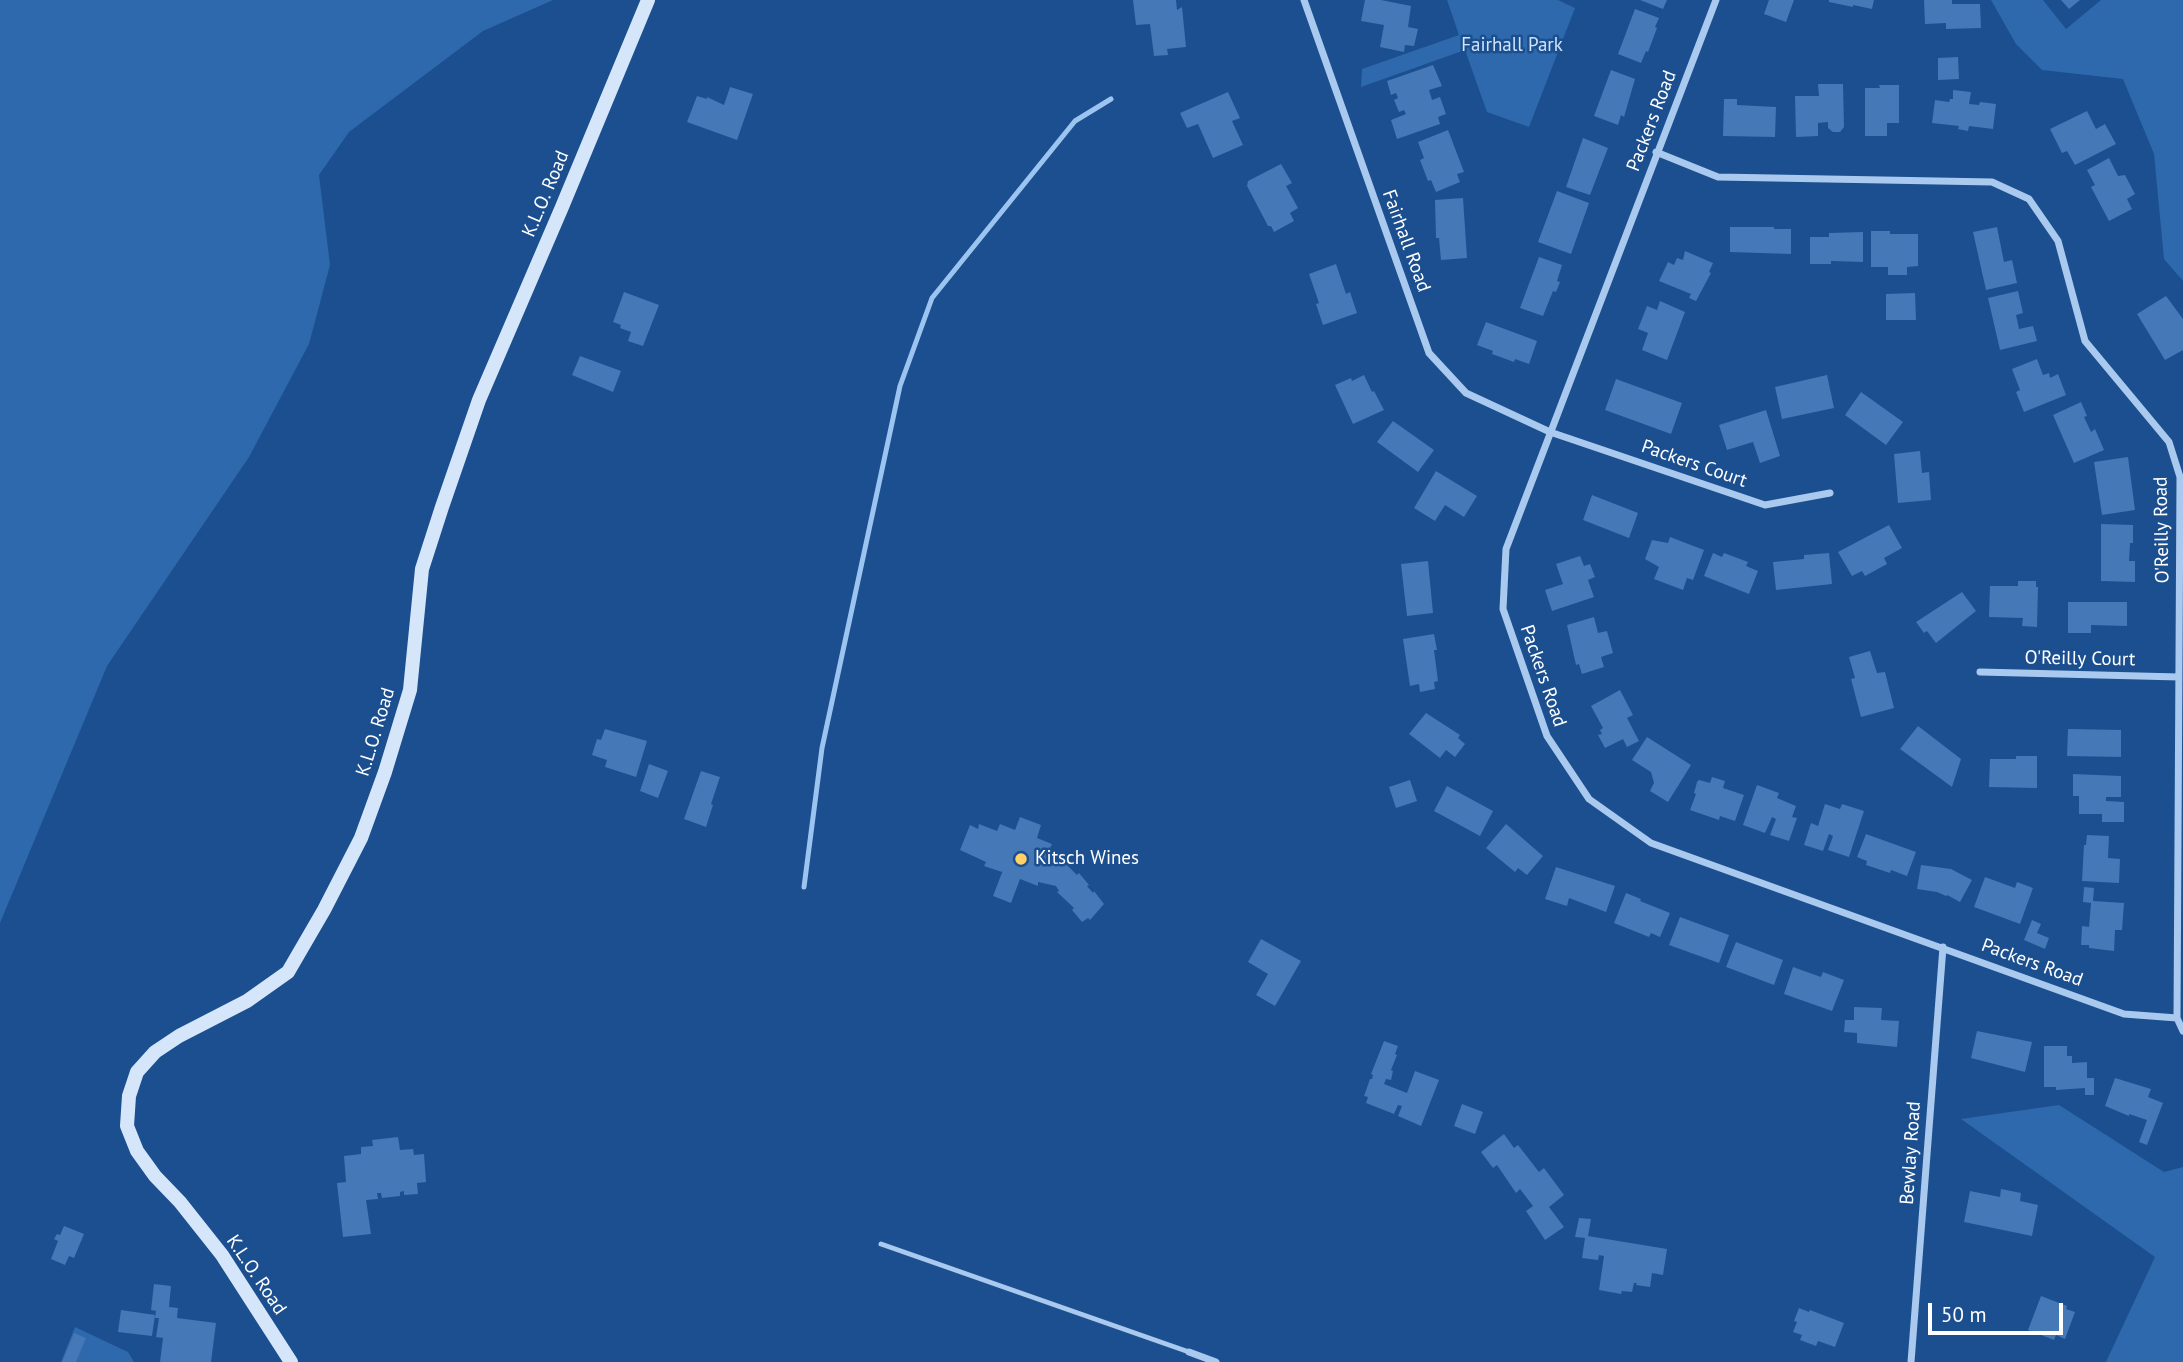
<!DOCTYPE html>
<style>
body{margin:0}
#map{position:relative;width:2183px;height:1362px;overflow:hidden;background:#1b4f8f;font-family:"PT Sans",sans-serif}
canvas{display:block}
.scale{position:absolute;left:1928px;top:1303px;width:135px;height:32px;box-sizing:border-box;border:4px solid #fff;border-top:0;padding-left:9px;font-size:21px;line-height:24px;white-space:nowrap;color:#fff;-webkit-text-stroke:5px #1b4f8f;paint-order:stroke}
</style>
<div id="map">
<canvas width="2183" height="1362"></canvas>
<div class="scale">50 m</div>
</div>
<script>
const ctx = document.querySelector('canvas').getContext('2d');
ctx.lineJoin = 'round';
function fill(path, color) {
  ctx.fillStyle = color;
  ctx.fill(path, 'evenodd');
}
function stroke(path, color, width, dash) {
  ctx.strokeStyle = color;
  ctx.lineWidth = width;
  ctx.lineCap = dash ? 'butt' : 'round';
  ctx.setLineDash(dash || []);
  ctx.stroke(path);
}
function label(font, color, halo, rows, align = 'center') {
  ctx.font = font + ' "PT Sans",sans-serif';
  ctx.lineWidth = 5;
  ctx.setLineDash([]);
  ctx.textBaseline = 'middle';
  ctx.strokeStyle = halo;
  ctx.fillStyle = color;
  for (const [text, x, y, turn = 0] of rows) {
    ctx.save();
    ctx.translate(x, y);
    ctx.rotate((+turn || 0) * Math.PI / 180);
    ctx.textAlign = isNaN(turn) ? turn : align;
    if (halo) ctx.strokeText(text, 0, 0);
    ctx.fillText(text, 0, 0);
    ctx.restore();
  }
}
fill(new Path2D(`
 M0,0H553L483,31L349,132L319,175L330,265L309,344L249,457L107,666L0,923Z
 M1447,0H1558L1575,8L1529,127L1487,112L1465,50L1361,87L1362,69L1459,35Z
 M1991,0H2043L2066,29L2101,0H2183V281L2164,259L2154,154L2123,79L2042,70L2016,44Z
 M2059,1105L2164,1172L2183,1167V1362H2106L2155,1257L1961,1119Z
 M75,1327L128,1352L134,1362H61Z`), '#2e69ad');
stroke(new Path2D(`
 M804,887L822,748L900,386L932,298L1075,121L1111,99`), '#9cc4f0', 5);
fill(new Path2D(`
 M1133,0H1176L1177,10L1182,7L1186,47L1167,49L1168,55L1154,56L1150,24L1136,25Z
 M1365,0H1381L1411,6L1408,27L1418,29L1414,46L1405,45L1404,52L1380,47L1384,25L1361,21Z
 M1640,0H1667L1663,9Z
 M1769,0H1794L1786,22L1764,14Z
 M1829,0H1874L1872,9L1853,5V7L1829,2Z
 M1924,0H1952V4H1980L1981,28L1946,29V23L1925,24Z
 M2061,0H2080L2069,9Z
 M1635,9L1659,18L1655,27L1657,28L1648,52L1646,51L1641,63L1618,54Z
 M1958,57L1959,79L1938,80V58Z
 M1433,65L1442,86L1429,90L1432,100L1440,97L1446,114L1438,117L1440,124L1397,139L1391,120L1406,114L1404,110L1399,112L1394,100L1398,98L1396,93L1391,95L1387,81Z
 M1611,70L1635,79L1624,117L1621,115L1618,125L1594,116Z
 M1818,84H1843L1844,127L1840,132H1833L1828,128V122L1818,123V136L1796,137L1795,96H1819Z
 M1879,85H1899V123H1887V136H1865V88H1880Z
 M730,87L753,94L737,140L687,122L697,96L707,99V97L724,105Z
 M1953,90L1971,92L1969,104L1979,105L1980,102L1996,104L1993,129L1969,126L1968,131L1958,129L1959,126L1932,123L1935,100L1949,102L1950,99H1953Z
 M1228,92L1240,118L1232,121L1243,145L1213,158L1198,124L1187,128L1180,113Z
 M1724,99H1737V105L1776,107L1775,137L1723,136Z
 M2087,111L2096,129L2105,124L2116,144L2075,165L2067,151L2062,153L2050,129Z
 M1448,130L1464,172L1457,174L1460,182L1436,192L1431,180L1428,181L1420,160L1424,158L1418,142Z
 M1583,138L1608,148L1590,195L1566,187Z
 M2109,158L2118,176L2125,175L2135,194L2127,199L2132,209L2109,221L2091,187L2095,185L2087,170Z
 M1281,164L1292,183L1286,186L1298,208L1290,213L1294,221L1274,232L1271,226H1268L1247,186L1248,181Z
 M1557,191L1589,203L1571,254L1538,242Z
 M1463,198L1467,258L1441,260L1439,238H1436L1435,200Z
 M1730,227H1774V229H1791V254L1730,252Z
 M1997,227L2004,262L2012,260L2017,283L1986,290L1973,232Z
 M1871,231H1890V234H1918V266L1907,267V275H1888V267H1871Z
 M1863,232V262L1831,261V264H1810V237H1829V233Z
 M1685,251L1713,263L1709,272L1711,273L1696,301L1689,298L1691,294L1659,281L1668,262L1674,265L1677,258L1683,260Z
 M1539,257L1562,265L1557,281L1560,282L1556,292L1553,291L1543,316L1520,308Z
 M1336,264L1346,294L1350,292L1357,313L1323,325L1316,304L1319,303L1309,274Z
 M2018,291L2023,313L2016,315L2019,329L2033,326L2037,341L2000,350L1988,298Z
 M624,292L659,305L643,346L628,341L631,332L620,328L621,325L613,322Z
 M1915,293L1916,320H1886V294Z
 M2166,296L2183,319V350L2165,360L2137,314Z
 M1660,301L1685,312L1667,360L1642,350L1648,333L1638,329L1647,306L1657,310Z
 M1486,322L1537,341L1529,364L1515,359L1514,362L1492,354L1493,351L1477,345Z
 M580,356L621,371L613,392L572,375Z
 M2037,359L2043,375L2049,373L2050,378L2058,374L2066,395L2024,412L2016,392L2020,390L2012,369Z
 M1364,375L1372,392L1374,391L1384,410L1353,424L1335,385L1351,378L1352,381Z
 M1827,375L1834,408L1782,419L1775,387Z
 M1616,379L1682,403L1671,434L1605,410Z
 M1861,392L1903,422L1886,445L1845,415Z
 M2081,402L2087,416L2084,417L2091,432L2095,429L2104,450L2074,463L2053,415Z
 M1766,410L1780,456L1760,463L1753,442L1727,450L1719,425Z
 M1393,421L1434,450L1418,472L1377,442Z
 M1920,451L1922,473L1929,472L1931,500L1898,503L1894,454Z
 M2128,457L2135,510L2102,515L2094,462Z
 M1436,471L1477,496L1464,517L1445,505L1435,521L1414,508Z
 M1592,495L1638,513L1629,538L1583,520Z
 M2101,524L2133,525V543H2130L2129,561H2135V582L2101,581Z
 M1889,525L1902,548L1884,558L1887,564L1865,576L1862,571L1852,576L1838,552Z
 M1670,537L1704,550L1693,580L1687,578L1683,590L1654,579L1659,567L1645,559L1652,540L1668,543Z
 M1713,553L1722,557L1724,553L1748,562L1746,566L1758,571L1749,594L1704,576Z
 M1829,553L1832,584L1776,590L1773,562L1804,559V555Z
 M1580,556L1584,566L1590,564L1595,577L1588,580L1594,597L1552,611L1545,590L1563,584L1556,564Z
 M1428,561L1433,613L1407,616L1401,564Z
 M2018,581H2036V587H2038L2037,627L2022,626L2023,618L1989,617L1990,586H2018Z
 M1962,592L1976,611L1936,643L1927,631L1924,633L1916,622Z
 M2068,602H2127V626L2091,625V633H2068Z
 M1594,617L1598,633L1607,631L1613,653L1601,657L1604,667L1582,674L1579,664L1576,665L1567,625Z
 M1434,634L1437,650H1434L1438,681L1434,682L1435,689L1420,692L1419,684L1410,686L1403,639Z
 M1870,651L1877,673L1885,672L1894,708L1861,717L1851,679L1855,678L1849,657Z
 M1620,690L1633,715L1627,718L1639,741L1627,747L1623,739L1605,748L1598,735L1602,734L1600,730L1603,728L1591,706Z
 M1426,713L1460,735L1458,738L1465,744L1455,757L1446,750L1440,758L1409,734Z
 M1918,726L1961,759L1952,787L1900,749Z
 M605,729L647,741L636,777L605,767L607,760L592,755L597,739L601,740Z
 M2068,729L2121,730V757L2067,756Z
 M1647,737L1691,765L1668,802L1650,791L1654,783L1651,772L1632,760Z
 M2016,756H2037V788L1989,787L1990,759H2016Z
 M649,764L668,771L658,798L640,791Z
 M701,771L720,777L711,804L713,805L706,827L684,819Z
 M2073,774L2121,776V797H2106V801L2124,802V822H2102V814H2079V796H2073Z
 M1712,777L1725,781L1723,788L1744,795L1735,821L1720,816L1719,820L1690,810L1696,794L1694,793L1697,782L1699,780L1710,783Z
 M1410,780L1417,801L1396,808L1389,787Z
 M1757,785L1779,793L1777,798L1796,806L1792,817L1797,818L1789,841L1770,835L1776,819L1772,817L1765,833L1743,825Z
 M1447,786L1493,811L1480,836L1434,811Z
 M1825,804L1840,809L1842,804L1864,811L1849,857L1828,850L1833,836L1829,834L1823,851L1804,845L1811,823L1818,826Z
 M1020,817L1041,825L1037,838L1052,844L1049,850L1066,856L1064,862L1077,875L1079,873L1089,885L1087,886L1093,893L1094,891L1104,904L1090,920L1088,918L1082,922L1072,910L1074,908L1057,892L1059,891L1056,886L1038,882V886L1020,879L1011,903L993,896L1003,870L1002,872L984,866L986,862L960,850L970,825L978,829L979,824L997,831L1000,824L1015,830Z
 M1506,824L1543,856L1527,875L1518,868L1515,872L1486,848Z
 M1866,834L1916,852L1907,876L1891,870L1890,873L1866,865L1867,861L1857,857Z
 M2087,835L2109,836L2108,858L2120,859L2119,883L2082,881L2084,845H2086Z
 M1921,865L1951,869L1972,880L1960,902L1947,895L1946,896L1937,892L1917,889Z
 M1556,867L1615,886L1606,912L1569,898L1567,906L1545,899Z
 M1985,877L2015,888L2017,882L2033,888L2020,924L1974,907Z
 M2084,887L2094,888L2093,901L2124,903L2122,930H2115L2114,951L2089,948V945H2081L2082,926L2089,927L2091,903L2083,902Z
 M1626,893L1641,899L1640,901L1670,913L1660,937L1651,933L1649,937L1614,923Z
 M1680,917L1729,935L1719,963L1669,945Z
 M2032,920L2041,924L2037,933L2049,938L2045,949L2024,940Z
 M1261,939L1301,961L1275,1006L1256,995L1268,974L1248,962Z
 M1736,942L1783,960L1774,985L1726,967Z
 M1793,967L1821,977L1823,972L1844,980L1832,1011L1784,994Z
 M1854,1007L1882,1008L1881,1020L1899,1021L1897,1047L1857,1043V1033L1844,1032L1845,1020H1854Z
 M1977,1031L2032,1042L2025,1072L1971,1058Z
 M1384,1041L1398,1046L1395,1054L1397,1055L1391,1070L1393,1071L1391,1080L1386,1079L1384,1084L1407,1093L1415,1071L1439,1080L1421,1126L1398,1116L1402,1106L1398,1105L1394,1114L1366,1103L1368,1097L1364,1096L1370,1079H1372L1373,1075L1371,1074Z
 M2044,1046H2067V1056H2072V1063L2087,1062V1078H2094V1095H2085V1088L2056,1090V1087H2044Z
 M2115,1078L2151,1089L2148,1097L2163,1103L2147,1145L2139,1142L2147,1120L2129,1114V1116L2105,1106Z
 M1462,1104L1483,1112L1475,1134L1454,1126Z
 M1504,1134L1514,1148L1518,1145L1539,1172L1544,1168L1564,1195L1549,1207L1564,1227L1545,1240L1526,1211L1533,1206L1520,1189L1516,1193L1497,1165L1493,1168L1481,1152Z
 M398,1137L400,1150L413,1149L414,1155L424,1154L426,1182L417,1183L418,1194L404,1195V1191L400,1192V1196L382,1198L381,1193H377L378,1199L366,1200L371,1234L343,1237L337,1183L346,1182L344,1156L361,1154V1147L373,1146L372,1140Z
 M2001,1189L2021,1193L2020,1201L2038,1205L2032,1236L1964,1222L1970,1191L2000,1197Z
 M1579,1218L1591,1219L1588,1236L1667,1249L1663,1275L1652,1273L1650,1287L1636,1285L1637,1283H1634L1632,1292L1622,1291L1621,1294L1599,1290L1604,1256L1599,1255L1598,1260L1582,1258L1585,1238L1575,1237Z
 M64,1226L84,1234L74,1258L69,1256L65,1265L51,1259L58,1241L54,1239L57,1234L60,1235Z
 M154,1284L171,1286L169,1307L178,1308L177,1318L216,1323L211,1362H160L163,1338L156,1337L159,1318H155L156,1311L151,1310Z
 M2041,1296L2067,1306L2066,1309L2075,1312L2065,1339L2056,1335L2054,1340L2028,1330Z
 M1799,1308L1809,1312L1810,1310L1844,1323L1835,1347L1818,1341L1816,1346L1800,1340L1802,1335L1793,1332L1797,1322L1794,1321Z
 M121,1310L155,1315L152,1336L118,1332Z
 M74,1333L86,1338L76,1362H62Z`), '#4478b7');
stroke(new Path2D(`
 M881,1244L1189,1352`), '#a9c9ee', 5);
stroke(new Path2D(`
 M1304,0L1429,353L1466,393L1550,432L1765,505L1830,493
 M1716,0L1506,549L1503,609L1547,736L1589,799L1651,843L2124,1014L2177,1018
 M1656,152L1718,177L1992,182L2029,199L2058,241L2085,341L2169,442L2180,477L2177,1018L2183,1031
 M1980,672L2179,677
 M1189,1352L1216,1362
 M1911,1362L1943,947`), '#a9c9ee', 7);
stroke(new Path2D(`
 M291,1362L222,1255L180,1202L155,1176L137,1151L127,1126L129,1096L137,1072L155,1052L179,1036L247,1001L288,972L324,910L361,838L385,772L410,690L422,569L442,507L479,400L562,207L648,0`), '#d6e6fa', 14);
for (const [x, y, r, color] of [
 [1021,859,7,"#ffd166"]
]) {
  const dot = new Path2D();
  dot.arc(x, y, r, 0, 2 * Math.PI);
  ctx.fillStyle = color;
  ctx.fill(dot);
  stroke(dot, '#1b4f8f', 2.5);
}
label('19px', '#cfe3fa', '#1b4f8f', [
 ["Fairhall Park",1512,46]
]);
label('19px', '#fff', '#1b4f8f', [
 ["Packers Road",1652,121,-69],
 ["K.L.O. Road",546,194,-67],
 ["Fairhall Road",1406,241,70],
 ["Packers Court",1694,464,19],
 ["O'Reilly Road",2162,530,-91],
 ["O'Reilly Court",2080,659,1],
 ["Packers Road",1543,676,71],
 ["K.L.O. Road",376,732,-73],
 ["Packers Road",2032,963,20],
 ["Bewlay Road",1911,1153,-86],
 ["K.L.O. Road",256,1275,56]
]);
label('19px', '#fff', '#1b4f8f', [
 ["Kitsch Wines",1035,859]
], 'left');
</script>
